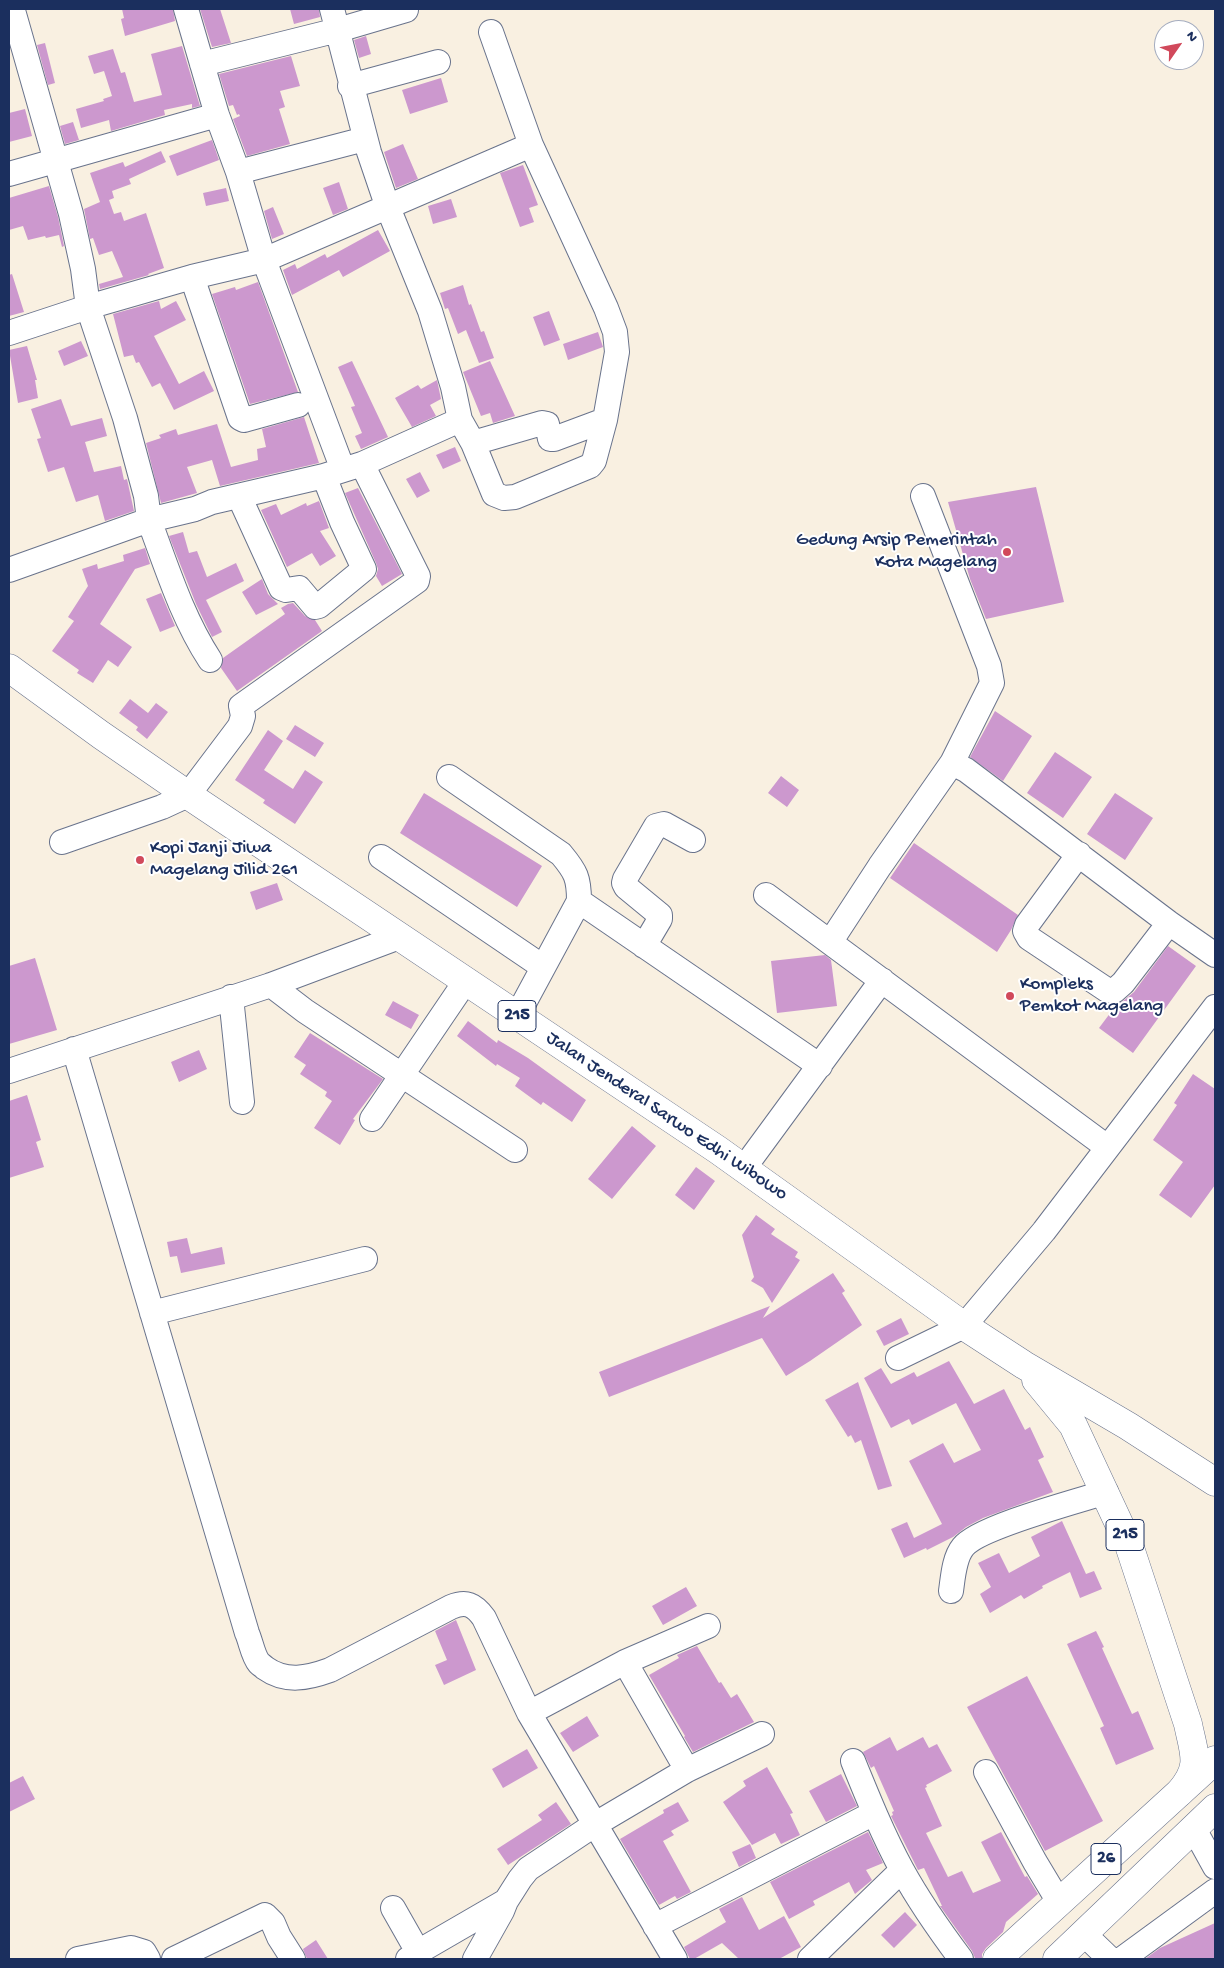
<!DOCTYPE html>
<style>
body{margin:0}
#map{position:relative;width:1224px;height:1968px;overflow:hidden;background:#f9f0e1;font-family:"Gochi Hand",sans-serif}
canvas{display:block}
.frame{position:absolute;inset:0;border:10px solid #1b2f5e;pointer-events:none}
.north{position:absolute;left:1154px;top:20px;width:50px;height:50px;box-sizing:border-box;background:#fff;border:1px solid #a4acbf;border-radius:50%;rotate:57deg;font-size:14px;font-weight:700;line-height:20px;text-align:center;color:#1b2f5e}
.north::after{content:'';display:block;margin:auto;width:18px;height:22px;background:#d1495b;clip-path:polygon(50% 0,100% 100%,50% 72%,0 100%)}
</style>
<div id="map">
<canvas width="1224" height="1968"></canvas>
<div class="frame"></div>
<div class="north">N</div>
</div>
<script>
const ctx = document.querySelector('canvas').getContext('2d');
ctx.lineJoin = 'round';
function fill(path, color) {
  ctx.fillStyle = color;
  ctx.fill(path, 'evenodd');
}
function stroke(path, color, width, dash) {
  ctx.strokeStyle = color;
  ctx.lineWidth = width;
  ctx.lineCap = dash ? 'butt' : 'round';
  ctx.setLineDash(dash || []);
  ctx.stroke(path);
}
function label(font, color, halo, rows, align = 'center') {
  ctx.font = font + ' "Gochi Hand",sans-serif';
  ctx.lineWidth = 4;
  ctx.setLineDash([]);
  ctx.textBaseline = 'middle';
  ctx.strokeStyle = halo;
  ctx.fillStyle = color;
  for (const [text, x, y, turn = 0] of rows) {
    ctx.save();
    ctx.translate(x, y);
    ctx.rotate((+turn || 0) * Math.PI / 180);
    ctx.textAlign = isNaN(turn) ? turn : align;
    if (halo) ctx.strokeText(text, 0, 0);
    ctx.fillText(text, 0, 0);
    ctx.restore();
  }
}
fill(new Path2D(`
 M122,9H173L175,21L125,36L121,19L124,18Z
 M200,9H220L231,43L212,47Z
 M290,9H319L320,17L294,24Z
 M366,36L371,54L359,58L354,40Z
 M45,43L55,83L48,85L37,45Z
 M182,46L200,106L192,108V104L164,110L165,115L111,131L109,120L81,128L76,109L104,101L103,99L112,96L104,71L94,74L88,56L113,49L121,73L125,72L134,102L162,95L151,54Z
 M291,56L300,86L280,91L285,107L279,109L290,144L247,156L233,119L240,116L239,114L237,115L233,105L229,106L219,74Z
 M441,78L448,102L410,114L402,90Z
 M25,109L32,136L9,142V113Z
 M73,122L79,140L65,144L60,126Z
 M212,140L219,160L177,176L169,156Z
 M403,144L418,179L396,188L384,152Z
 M161,151L166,162L129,179L131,184L112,191L114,198L109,200L114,214L121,212L124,221L146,213L164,268L148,274L149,275L100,289L99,284L123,277L112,251L99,255L93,238L90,239L84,209L100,202L90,173L123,162L125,167Z
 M523,165L538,205L529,208L534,222L520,227L500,173Z
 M339,182L348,209L333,215L323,188Z
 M49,186L58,217L64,246L62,247L59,235L46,238L45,236L28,240L23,226L9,230V198Z
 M226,188L229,201L206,206L203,193Z
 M451,199L457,217L433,224L428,206Z
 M273,207L284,234L272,239L264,211Z
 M378,230L390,251L343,277L339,270L292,295L283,270L295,264L297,269L325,254L327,258Z
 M12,274L24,312L9,316V275Z
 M258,282L298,392L250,404L212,294L235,287L236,290Z
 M463,285L469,305L471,304L481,332L484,331L494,358L479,363L466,330L458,334L448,308L445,309L440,293Z
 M159,301L161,309L176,301L186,320L154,336L179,384L204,371L214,391L174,410L160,383L152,387L139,362L136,363L133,355L124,357L113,314Z
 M549,311L560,340L544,346L533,317Z
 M598,332L603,347L568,360L563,344Z
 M81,341L88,356L64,366L58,351Z
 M27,346L37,380H35L38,398L18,403L9,350Z
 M352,361L388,437L361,449L355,436L362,433L351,407L355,406L338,367Z
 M490,361L515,416L493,423L490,413L481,416L463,372Z
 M437,380L441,399L430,405L436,416L412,427L395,398L418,385L421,389Z
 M61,399L71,426L102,418L107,436L85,442L94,472L121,466L124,480L127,479L134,511L105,521L98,495L76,502L64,467L48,472L37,439L41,438L31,409Z
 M304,417L319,463L220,486L212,460L187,467L197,493L161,503L146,443L161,438L159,435L176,429L178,435L217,424L231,467L258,460L257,449L266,447L262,429Z
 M455,447L461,461L443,469L436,455Z
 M420,472L430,491L417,498L406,479Z
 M1036,487L1064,602L986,619L970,579L948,502Z
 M358,488L402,574L382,586L376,576L378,569L376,563L345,493Z
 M319,501L329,528L320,531L336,556L320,566L312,553L287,567L261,510L276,504L281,515L306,503L307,506Z
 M183,532L189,553L197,551L207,577L236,563L244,581L206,600L222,632L212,637L196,604L169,536Z
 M145,548L150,564L135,569L100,624L132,647L118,667L108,660L93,683L77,673L79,670L52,651L74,621L68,617L88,586L82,569L97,564L98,569L124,561L123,555Z
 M262,579L268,594L278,604L256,615L242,592Z
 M161,593L175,626L160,632L146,599Z
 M293,603L305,616L315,620L322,631L237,691L221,668L223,658L285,614L281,608L288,604Z
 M130,699L148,713L156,703L168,712L147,739L136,730L138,727L119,713Z
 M995,711L1032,736L1003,781L970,757Z
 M295,725L324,743L315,757L286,739Z
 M268,730L283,741L264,770L293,789L305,770L323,782L295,824L263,803L265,800L235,780Z
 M1055,752L1092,777L1063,818L1027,793Z
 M781,776L799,790L787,807L768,793Z
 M424,793L542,866L517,907L400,833Z
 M1115,793L1153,818L1125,860L1087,834Z
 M914,843L1018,915L1011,930L997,952L890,878Z
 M277,883L283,900L256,910L250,892Z
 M1168,946L1196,966L1133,1053L1099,1028L1117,1004L1123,1001L1134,992Z
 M825,955L831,960L837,1006L777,1013L771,961Z
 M35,958L57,1030L9,1044V966Z
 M393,1001L419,1015L411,1029L385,1015Z
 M468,1021L497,1043L498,1040L528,1058L586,1100L572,1122L543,1102L541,1105L515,1086L520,1078L497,1064L496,1066L457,1036Z
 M310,1033L383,1079L353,1119L355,1120L340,1145L314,1128L332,1101L325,1096L327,1092L300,1074L306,1065L294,1057Z
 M199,1050L207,1069L179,1082L171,1062Z
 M1193,1074L1215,1089V1185L1191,1218L1159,1195L1183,1162L1153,1140L1177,1105L1174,1103Z
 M27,1095L41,1140L36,1142L44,1167L9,1178V1101Z
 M632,1126L656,1146L612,1199L588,1179Z
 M696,1167L715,1181L694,1210L675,1195Z
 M756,1215L775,1229L771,1234L798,1252L795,1257L800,1260L772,1303L763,1288L751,1281L754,1277L742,1235Z
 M187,1238L191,1254L222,1247L225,1264L181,1273L177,1256L170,1257L167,1242Z
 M833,1273L845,1291L842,1293L862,1325L810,1361L786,1376L762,1338L609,1397L599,1372L770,1306L763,1318Z
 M901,1318L909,1334L884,1346L876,1331Z
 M949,1361L974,1404L1004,1389L1025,1430L1030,1427L1044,1457L1038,1460L1053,1492L983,1518L966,1527L953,1537L927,1550L926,1548L904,1558L891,1529L907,1522L914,1538L942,1524L909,1461L943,1443L954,1463L981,1450L956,1403L912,1425L909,1419L891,1428L864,1378L881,1368L891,1384L914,1372L917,1377Z
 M858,1382L892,1486L878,1490L861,1440L855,1443L851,1435L848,1437L825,1400Z
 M1062,1521L1086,1574L1094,1571L1102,1589L1080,1598L1070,1572L1042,1586L1043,1588L1024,1599L1021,1595L990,1613L980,1594L991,1587L978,1563L999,1553L1009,1573L1040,1556L1031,1537Z
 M686,1587L697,1606L663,1625L652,1606Z
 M456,1620L476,1670L444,1685L435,1665L447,1660L435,1631Z
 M1096,1631L1104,1647L1102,1648L1132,1714L1138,1711L1154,1749L1116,1765L1100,1728L1104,1726L1067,1644Z
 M697,1646L719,1683L721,1682L731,1698L737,1694L754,1722L693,1752L684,1737L685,1736L649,1675L679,1658L677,1655Z
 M1027,1676L1103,1821L1045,1851L967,1707Z
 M587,1716L599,1736L573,1752L560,1733Z
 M890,1737L897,1751L923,1737L929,1748L937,1744L952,1771L926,1785L927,1787L925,1788L942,1826L926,1833L948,1877L962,1871L973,1893L1001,1881L981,1842L1001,1832L1025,1877L1027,1876L1038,1894L1006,1922L1003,1932L986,1948L982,1954V1959L975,1958L972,1951L940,1906H942L924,1868L918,1870L891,1816L893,1815L892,1812L894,1811L874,1766L871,1768L863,1752Z
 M527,1749L538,1768L503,1788L492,1769Z
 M767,1767L793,1813L790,1814L800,1835L781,1844L775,1833L752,1845L723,1802L746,1786L743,1781Z
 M841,1774L857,1806L826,1822L809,1791Z
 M23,1776L35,1799L9,1812V1783Z
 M556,1802L571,1824L508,1865L497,1849L542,1820L538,1815Z
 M678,1802L689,1821L671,1831L674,1835L663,1841L691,1892L677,1899L675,1896L659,1905L620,1839L664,1813L663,1810Z
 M868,1832L883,1863L866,1870L872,1880L855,1894L849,1882L813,1901L815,1905L789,1919L770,1882Z
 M750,1844L756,1858L739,1867L732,1852Z
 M742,1897L759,1930L784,1916L801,1947L779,1959H739L722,1943L694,1959H690L684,1947L726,1922L719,1909Z
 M905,1912L917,1925L894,1948L881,1935Z
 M1215,1923V1959H1145L1160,1948Z
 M316,1940L328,1959H307L303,1949Z`), '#cc98ce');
const minor = new Path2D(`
 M186,9L217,115L238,172L264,260L343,470
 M202,64L338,30L406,10
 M350,86L438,62
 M238,172L365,139
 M9,174L217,115
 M192,277L240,418L244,420L298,405
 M9,333L88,307L192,277L264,260L531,145L491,32
 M460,420L473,443L494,494L504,498L515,497L590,466L594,461L605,420L617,352L615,332L606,308L531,145
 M473,443L542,423L547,424L550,439H554L605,420
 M239,496L281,588L286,590L299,588L315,607L319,606L364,569L342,522L324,476
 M923,496L989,666L992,683L952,763
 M9,570L149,520L146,496L125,418L88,307L83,269L71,214L14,14L11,9
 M210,660C182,617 167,568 149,520L195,509L212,502L324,476L362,464L460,420L453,387L430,311L387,205L369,152L332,9
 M449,777L561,854C576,872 579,878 579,901
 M62,842L162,807L188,795L240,726L243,716L241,706L417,581L418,576L362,464
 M1079,854L1027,925L1025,931L1029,938L1107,990L1114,991L1123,983L1169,923
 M381,857L543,967
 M766,895L1107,1147
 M831,941L880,866L952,763L966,770L1169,923L1215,955
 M644,946L660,919V915L626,887L624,883L625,879L656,826L664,824L693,840
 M271,985L305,1011L515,1150
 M231,997L242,1102
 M517,1016L579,901L820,1066
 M74,1049L247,1633C251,1642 253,1656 259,1663C261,1665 263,1666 265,1668C286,1683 308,1678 330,1670L451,1607C466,1601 474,1604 484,1618L529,1713L675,1959
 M9,1071L271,985L399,937
 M372,1119L465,982
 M744,1168L882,980
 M152,1313L365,1259
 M898,1358L964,1326L1044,1231L1215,1007
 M951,1591C953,1577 954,1558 963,1547C978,1527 1078,1501 1106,1492
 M625,1662L687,1770
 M529,1713L625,1662L708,1626
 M853,1761C868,1798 883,1835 902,1870C919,1901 940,1931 961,1959
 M986,1772L1035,1862L1059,1902
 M1194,1829L1215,1867
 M393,1908L418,1952
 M655,1926L874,1813
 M1084,1934L1110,1959
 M78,1959L131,1948L144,1952L148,1959
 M174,1959L265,1915L273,1923L279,1937L293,1959
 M408,1959L418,1952L506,1901
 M475,1959L502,1911L506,1901L520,1879L528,1869L594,1825L687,1770L762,1734
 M810,1959L902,1870
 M1122,1959L1215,1891`);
const major = new Path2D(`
 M9,668L101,735L188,795L718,1150L964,1326L1024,1365L1128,1426L1215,1482
 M1036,1380L1073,1425L1129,1545L1188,1724C1194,1754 1202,1766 1180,1792`);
const highway = new Path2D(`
 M997,1959L1215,1760
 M1057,1959L1215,1808`);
stroke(minor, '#69738c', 26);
stroke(major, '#69738c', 29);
stroke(highway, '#69738c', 29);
stroke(minor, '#fff', 24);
stroke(major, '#fff', 28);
stroke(highway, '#fff', 28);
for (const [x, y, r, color] of [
 [1007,552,5,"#d1495b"],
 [140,860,5,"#d1495b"],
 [1010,996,5,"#d1495b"]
]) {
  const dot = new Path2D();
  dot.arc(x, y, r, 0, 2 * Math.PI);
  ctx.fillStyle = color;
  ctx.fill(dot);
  stroke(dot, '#fff', 2);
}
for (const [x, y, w] of [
 [517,1016,38],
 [1125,1535,38],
 [1106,1859,30]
]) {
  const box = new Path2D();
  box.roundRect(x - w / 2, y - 15.5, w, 31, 4);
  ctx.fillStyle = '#fff';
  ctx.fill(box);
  stroke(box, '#1b2f5e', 1);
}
label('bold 18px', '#1b2f5e', null, [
 ["215",517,1016],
 ["215",1125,1535],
 ["26",1106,1859]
]);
label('19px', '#1b2f5e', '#fff', [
 ["Gedung Arsip Pemerintah",997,541,"right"],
 ["Kota Magelang",997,563,"right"],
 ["Kopi Janji Jiwa",150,849],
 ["Magelang Jilid 261",150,871],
 ["Kompleks",1020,985],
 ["Pemkot Magelang",1020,1007]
], 'left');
label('19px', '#1b2f5e', '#fff', [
 ["Jalan Jenderal Sarwo Edhi Wibowo",666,1117,34]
]);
</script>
